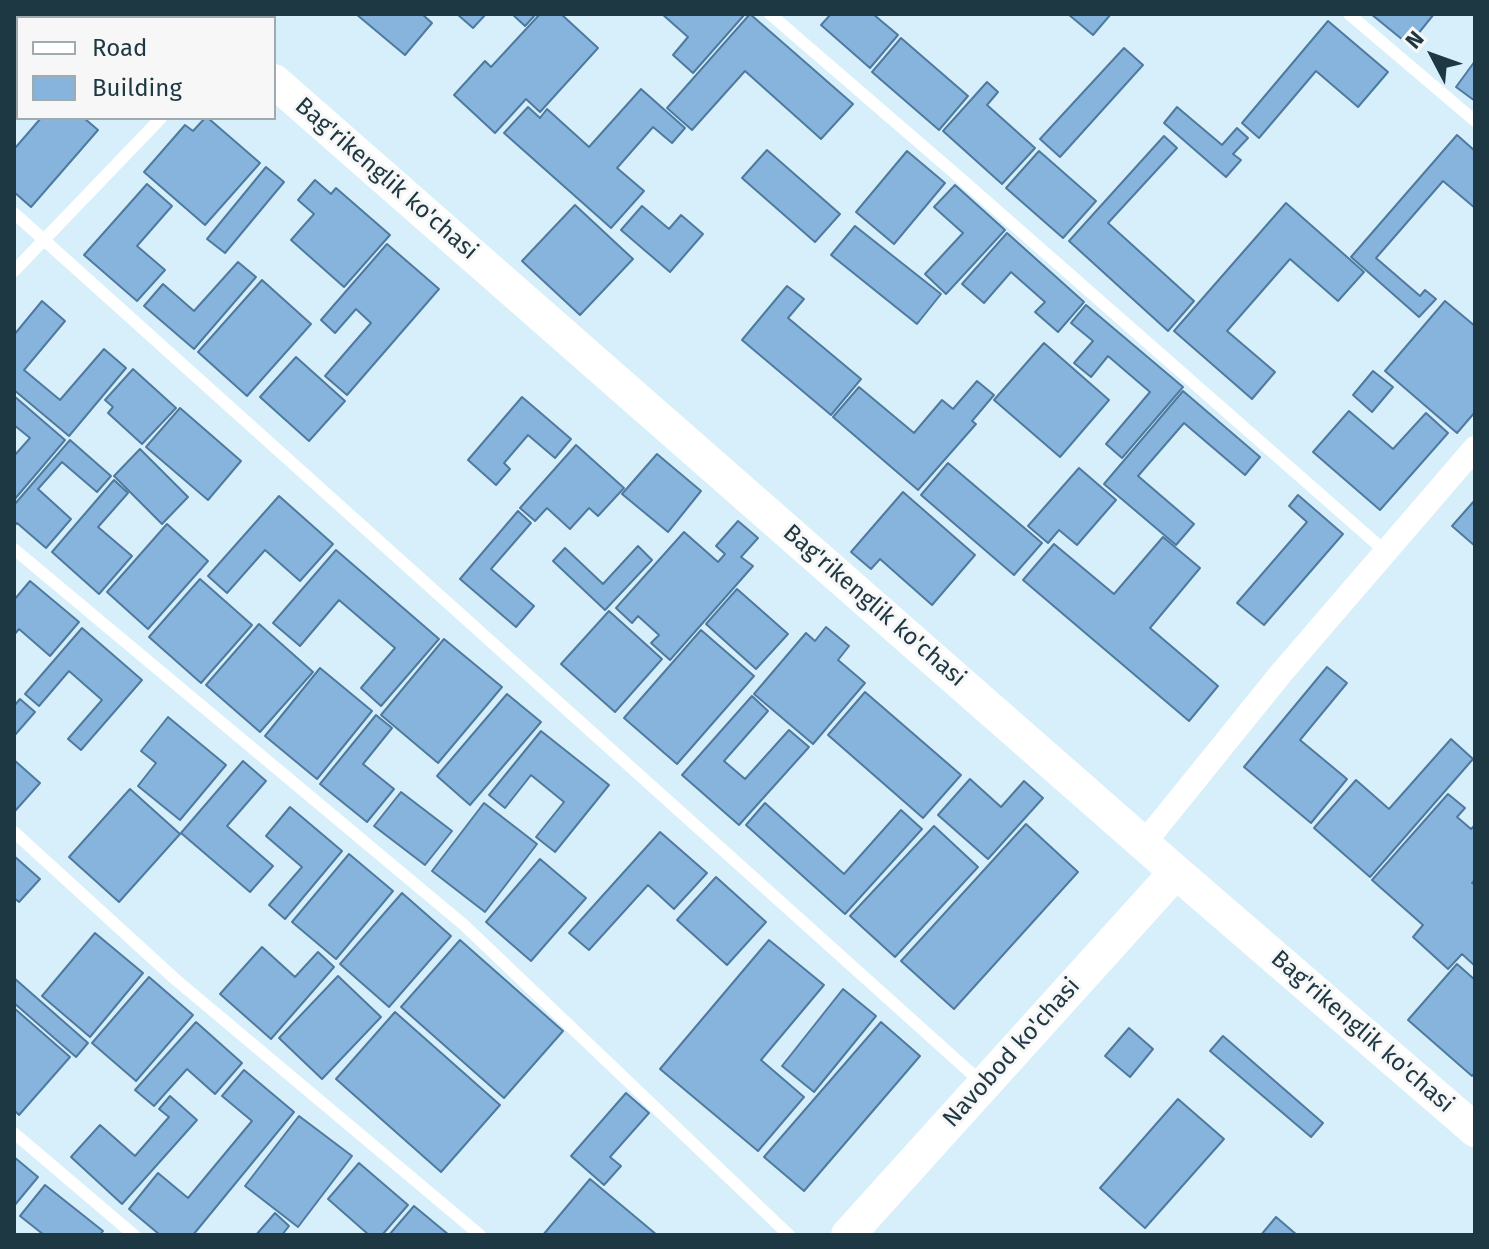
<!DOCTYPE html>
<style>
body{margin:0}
#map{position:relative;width:1489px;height:1249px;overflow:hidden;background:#d6effa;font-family:"Fira Sans",sans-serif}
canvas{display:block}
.frame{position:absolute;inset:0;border:16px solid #1d3842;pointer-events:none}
.legend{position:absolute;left:16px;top:16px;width:260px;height:104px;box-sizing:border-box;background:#f7f7f7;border:2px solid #a0abaf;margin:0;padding:10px 14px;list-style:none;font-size:24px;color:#1d3842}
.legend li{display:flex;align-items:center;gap:16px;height:40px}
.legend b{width:40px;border:2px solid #a0abaf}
.north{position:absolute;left:1393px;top:16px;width:80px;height:80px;-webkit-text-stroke:6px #f7f7f7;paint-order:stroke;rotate:311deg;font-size:22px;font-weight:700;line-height:32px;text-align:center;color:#1d3842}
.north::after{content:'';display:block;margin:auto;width:28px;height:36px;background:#1d3842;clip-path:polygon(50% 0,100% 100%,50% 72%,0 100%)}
</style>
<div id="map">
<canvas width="1489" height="1249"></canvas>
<div class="frame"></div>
<ul class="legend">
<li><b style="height:10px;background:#fff"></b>Road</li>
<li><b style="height:22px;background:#87b4dc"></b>Building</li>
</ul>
<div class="north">N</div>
</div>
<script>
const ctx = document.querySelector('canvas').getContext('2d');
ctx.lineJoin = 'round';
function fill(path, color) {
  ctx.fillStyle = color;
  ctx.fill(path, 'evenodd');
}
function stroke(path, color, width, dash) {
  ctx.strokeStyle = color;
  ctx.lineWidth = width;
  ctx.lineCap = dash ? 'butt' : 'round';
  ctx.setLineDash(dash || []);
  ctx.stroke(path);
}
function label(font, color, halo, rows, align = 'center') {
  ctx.font = font + ' "Fira Sans",sans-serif';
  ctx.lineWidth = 6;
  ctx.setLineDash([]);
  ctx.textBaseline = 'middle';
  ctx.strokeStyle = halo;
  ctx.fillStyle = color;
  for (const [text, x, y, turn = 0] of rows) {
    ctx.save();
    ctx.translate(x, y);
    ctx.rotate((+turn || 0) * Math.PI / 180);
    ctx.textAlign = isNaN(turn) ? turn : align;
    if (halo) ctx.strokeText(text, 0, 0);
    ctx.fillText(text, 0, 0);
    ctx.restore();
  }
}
const building = new Path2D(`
 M14,14H45L41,18H18V44L14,40Z
 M54,14H94L91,18H51Z
 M356,14H422L432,23L405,55Z
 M457,14H486L473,28Z
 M512,14H536L525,26Z
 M540,14H561L598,48L540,112L526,99L495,133L454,95L485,61L491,67Z
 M662,14H745L693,73L673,55L688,37Z
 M750,14L853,104L821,139L745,71L692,130L667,108Z
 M831,14H873L898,35L870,68L821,25Z
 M1068,14H1111L1093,35Z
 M1371,14H1434L1409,45Z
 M1328,21L1388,72L1358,107L1316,71L1259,138L1242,123Z
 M901,38L968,96L939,130L872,72Z
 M1124,48L1143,65L1060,157L1040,139Z
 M1475,61V101L1456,87Z
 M987,82L998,92L987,105L1035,148L1002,184L943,131Z
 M641,89L685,128L672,143L653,127L617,168L644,191L611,228L504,133L528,107L540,118L547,109L589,147Z
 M1177,107L1222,145L1237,128L1248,138L1233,154L1241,160L1226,177L1164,123Z
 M41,118H84L98,130L31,207L14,192V145L16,147Z
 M205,118H208L260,163L205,225L144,172L185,125L193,131Z
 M1457,135L1475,151V208L1443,181L1376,258L1420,296L1425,290L1436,299L1419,317L1351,257Z
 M1164,136L1177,148L1108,223L1194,301L1168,331L1069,241Z
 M767,150L840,214L815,242L742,178Z
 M907,151L945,183L894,244L856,212Z
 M1039,151L1096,201L1063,238L1006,188Z
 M266,167L284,182L225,253L207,239Z
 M315,180L331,194L336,188L390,235L344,287L291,240L314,214L298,200Z
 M147,184L172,206L137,246L165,270L137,301L84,255Z
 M955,185L1005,230L946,294L925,274L963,233L934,207Z
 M1286,203L1364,272L1338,301L1290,259L1227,331L1275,372L1252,399L1174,331Z
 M575,205L633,259L580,315L522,261Z
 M642,206L669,229L681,215L703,234L670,272L621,230Z
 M855,226L941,294L917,324L831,255Z
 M1007,233L1084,302L1058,332L1035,312L1045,302L1011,272L984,303L962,284Z
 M387,244L439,289L347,395L325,376L371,323L356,309L335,333L321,320Z
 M238,262L256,277L194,349L144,306L163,284L194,311Z
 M262,280L311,324L247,396L198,352Z
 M787,286L804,299L788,318L861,379L831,415L742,340Z
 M42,301L65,321L24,370L60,400L104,349L126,368L69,436L14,390V335Z
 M1445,301L1475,326V412L1457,433L1385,371Z
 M1086,305L1183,387L1122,458L1106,444L1150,392L1108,356L1091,377L1074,363L1093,341L1071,323Z
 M1044,343L1109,400L1060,457L994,400Z
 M296,357L345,401L309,441L260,397Z
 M133,369L176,408L142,444L108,413L113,407L105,400Z
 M1373,371L1393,387L1372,412L1353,395Z
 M977,381L994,395L972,421L976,424L918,490L833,417L859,387L914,433L942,400L953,409Z
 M1183,391L1260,457L1245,475L1184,423L1138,476L1194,524L1176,545L1104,484Z
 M14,396L65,440L14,500V456L30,438L14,425Z
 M522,397L571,439L555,458L528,435L504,463L510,469L496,485L468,460Z
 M180,408L241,461L208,500L146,447Z
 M1349,411L1393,449L1426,413L1448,433L1380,510L1313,452Z
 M70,440L111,476L97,492L62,462L38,489L71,519L46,548L17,523L14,526V505Z
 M576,445L624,488L598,516L589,508L570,529L547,508L535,521L520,508Z
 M140,449L188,497L162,524L114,476Z
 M657,454L701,491L668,532L622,494Z
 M948,463L1042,543L1014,575L921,495Z
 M1079,468L1116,500L1077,545L1059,530L1048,543L1028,526Z
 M114,480L128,493L98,527L132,556L99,594L52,552Z
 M903,492L975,555L932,605L880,559L871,569L851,552Z
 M1298,495L1343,534L1264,625L1237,603L1307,522L1289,506Z
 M279,496L333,544L300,581L265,550L227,593L208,576Z
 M1475,500V546L1452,526Z
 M518,511L531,523L491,569L534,606L516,627L460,579Z
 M738,521L758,538L741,557L753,566L670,660L651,643L659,635L638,616L632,623L616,608L684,532L718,562L725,554L716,546Z
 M167,524L208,561L148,629L107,592Z
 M1163,537L1200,568L1150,628L1218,686L1189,721L1023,580L1054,544L1114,594Z
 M638,546L652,560L605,610L553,561L565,548L603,584Z
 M336,550L439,639L381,706L361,688L395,648L339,600L300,646L273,623Z
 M200,579L252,625L201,683L149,637Z
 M30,581L79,622L50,656L19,629L14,635V600Z
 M737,589L788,634L756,669L706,624Z
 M609,611L662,659L615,712L561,664Z
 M259,624L313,672L260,732L206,685Z
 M826,627L849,646L838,660L865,683L813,744L754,694L806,633L815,641Z
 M82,628L142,680L81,750L68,739L102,700L69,671L39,706L25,694Z
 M701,630L754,676L677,764L624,718Z
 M444,639L502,687L438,763L381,715Z
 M1327,667L1347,683L1300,740L1347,779L1311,823L1244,767Z
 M320,668L372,711L317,779L265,736Z
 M865,692L961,775L923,818L828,735Z
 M507,694L541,722L470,805L437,776Z
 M752,696L768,711L724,761L745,779L789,730L809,747L739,825L682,775Z
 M20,699L35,712L14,736V706Z
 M376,715L392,728L363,764L394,789L367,822L320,784Z
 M168,717L226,765L180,820L138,786L156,763L141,751Z
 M541,731L609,785L555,852L536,837L564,802L531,775L505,808L489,795Z
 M1451,739L1473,759L1370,877L1314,828L1356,780L1389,809Z
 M14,760L40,783L15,811L14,810Z
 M243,761L266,781L227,826L273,866L250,892L181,833Z
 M970,779L1001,807L1024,781L1043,798L988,859L938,815Z
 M130,789L180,834L119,902L69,857Z
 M401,792L452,831L425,865L374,826Z
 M1448,794L1465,808L1457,817L1471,829L1475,825V880L1472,883L1475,885V966L1462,954L1448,969L1413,937L1423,925L1372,880Z
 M484,803L537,844L485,912L432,871Z
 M765,803L844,874L901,810L922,829L845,914L746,825Z
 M290,807L342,851L285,919L269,905L302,867L266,836Z
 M1026,824L1078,872L954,1009L901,961Z
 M934,826L978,867L895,957L850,916Z
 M660,832L707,873L674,909L648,885L589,950L569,933Z
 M349,854L393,891L336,959L292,922Z
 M14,856L40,879L19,902L14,898Z
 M540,859L586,898L531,961L486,922Z
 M716,877L766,922L727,965L677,920Z
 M402,893L451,936L389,1007L340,964Z
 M95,933L143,973L90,1037L42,996Z
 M460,940L563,1031L504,1098L401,1007Z
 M769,940L824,985L761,1060L804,1097L758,1151L660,1069Z
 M262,947L295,977L318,952L334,967L271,1039L220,994Z
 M1457,964L1475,980V1072L1472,1076L1408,1020Z
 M338,976L381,1017L322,1079L279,1038Z
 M149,977L193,1015L136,1081L92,1043Z
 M14,978L88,1043L76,1057L14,1003Z
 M843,989L876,1016L814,1092L782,1066Z
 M14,1008L70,1057L19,1115L14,1110Z
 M395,1012L500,1105L441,1172L336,1079Z
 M196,1022L242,1063L215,1094L187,1069L154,1106L135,1090Z
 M881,1022L920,1056L804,1191L764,1157Z
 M1129,1028L1153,1049L1130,1077L1105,1056Z
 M1223,1036L1323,1123L1311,1137L1210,1051Z
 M244,1070L294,1112L193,1235H160L129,1209L158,1173L188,1198L252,1121L222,1096Z
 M626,1093L649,1113L610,1157L621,1166L604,1185L571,1156Z
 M170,1096L197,1120L122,1204L71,1157L100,1125L135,1156L169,1117L159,1109Z
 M1178,1099L1224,1139L1145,1228L1100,1188Z
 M299,1116L352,1156L298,1227L245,1186Z
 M14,1157L38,1177L14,1206Z
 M359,1163L408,1205L382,1235H369L328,1199Z
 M590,1179L657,1235H543Z
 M45,1185L103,1231L100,1235H44L20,1216Z
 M414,1206L449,1235H389Z
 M275,1213L289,1226L282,1235H256Z
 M1276,1217L1297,1235H1261Z`);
fill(building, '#87b4dc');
stroke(building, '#4f7aa0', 2);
stroke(new Path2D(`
 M770,14L959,177L1386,552
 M1349,14L1475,121
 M14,213L981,1082
 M14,271L161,118
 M14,549L464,925L789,1235
 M14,832L175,979L480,1235
 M14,1133L134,1235`), '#fff', 12);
stroke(new Path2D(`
 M1144,843L1283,671L1475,448`), '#fff', 24);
stroke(new Path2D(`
 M199,14L204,18
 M274,81L1176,872L1475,1130
 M848,1235L1176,872`), '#fff', 34);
label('24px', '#1d3842', '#f7f7f7', [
 ["Bag'rikenglik ko'chasi",386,179,41],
 ["Bag'rikenglik ko'chasi",874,606,41],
 ["Bag'rikenglik ko'chasi",1362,1032,41],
 ["Navobod ko'chasi",1012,1053,-48]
]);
</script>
